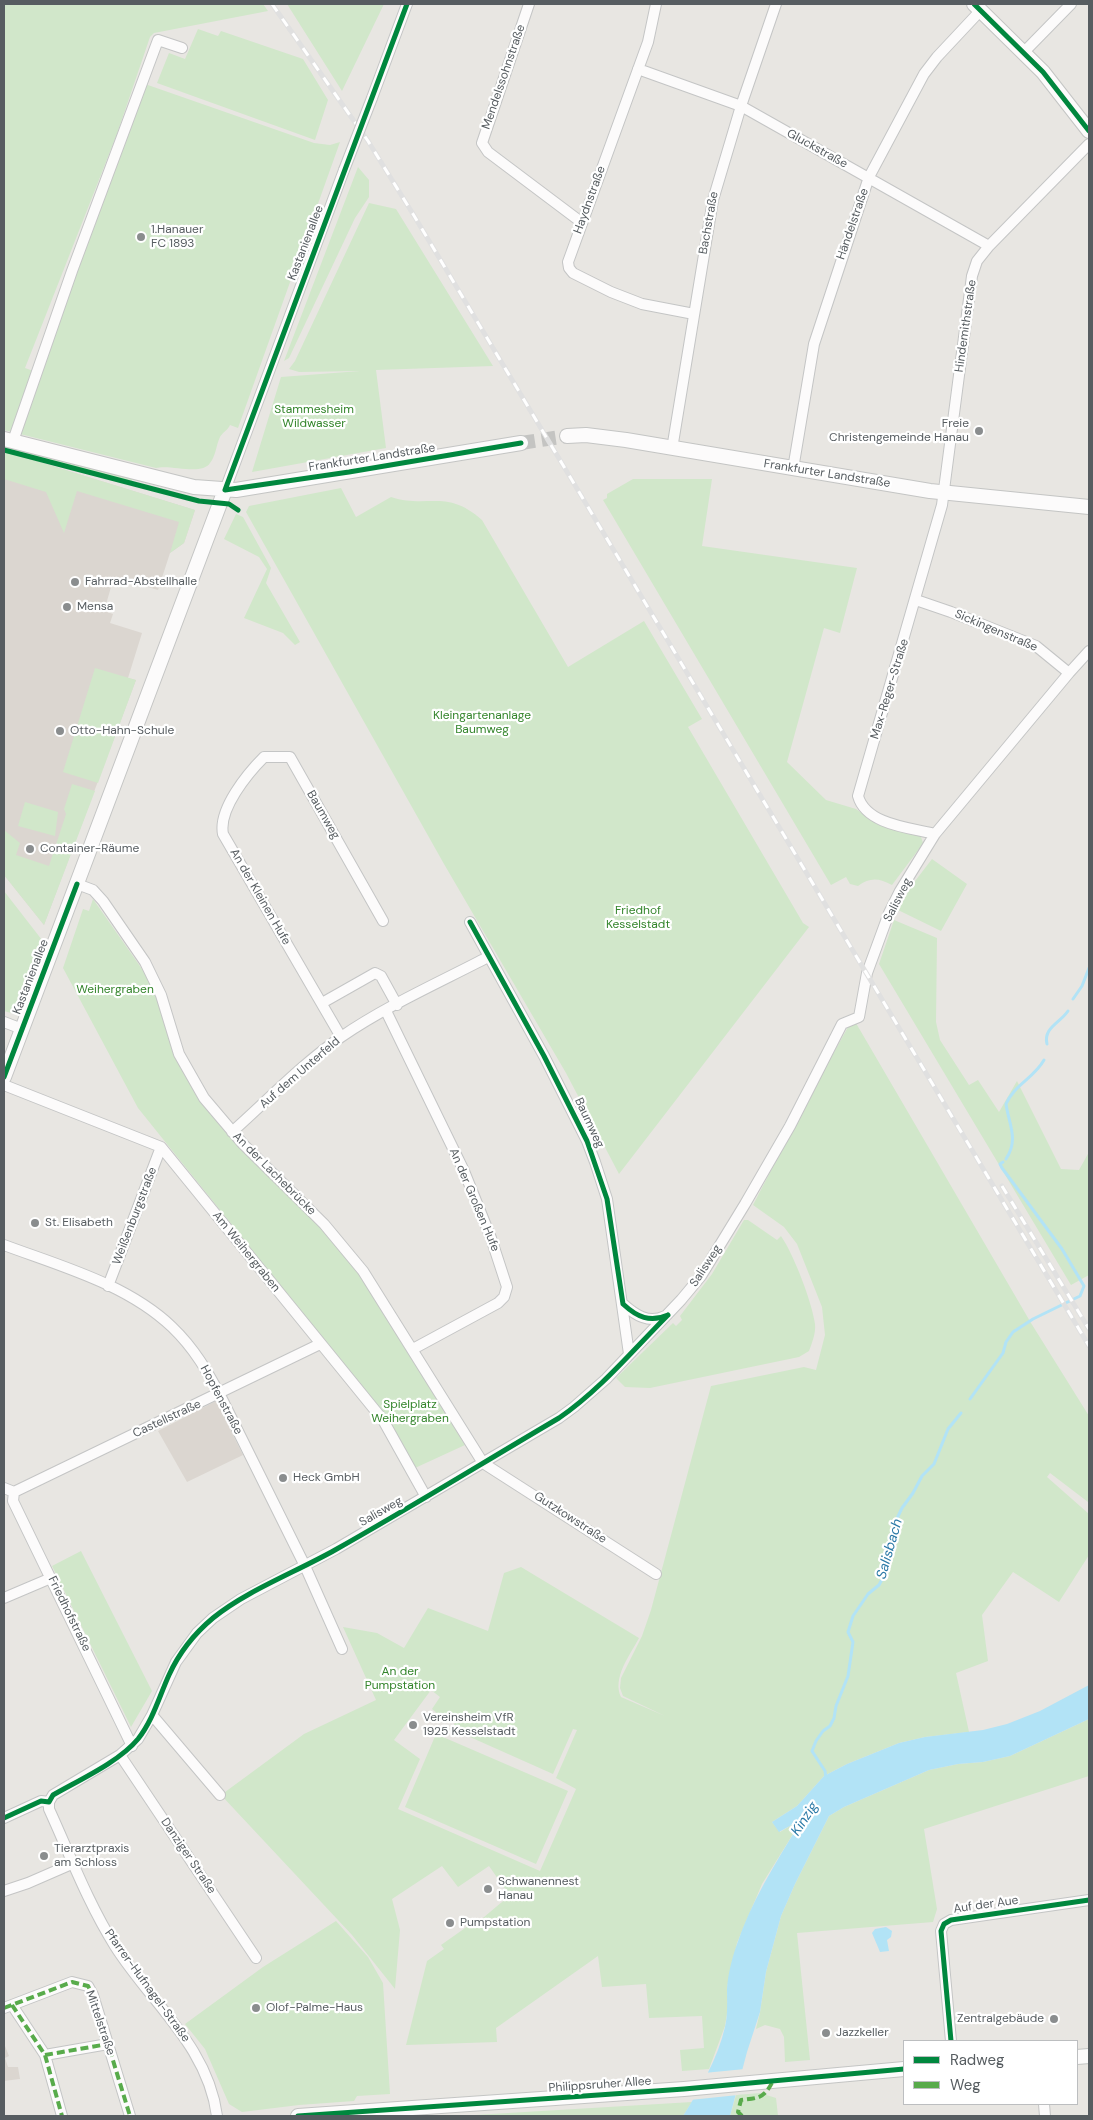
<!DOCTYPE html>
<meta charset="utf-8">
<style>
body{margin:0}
#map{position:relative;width:1093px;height:2120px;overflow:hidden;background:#e8e6e2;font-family:"DM Sans",sans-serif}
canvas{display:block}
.frame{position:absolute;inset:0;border:5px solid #575d61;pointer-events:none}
.legend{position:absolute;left:903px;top:2040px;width:175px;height:65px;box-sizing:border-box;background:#fff;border:1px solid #bcbec0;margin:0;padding:6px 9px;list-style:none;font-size:15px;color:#575d61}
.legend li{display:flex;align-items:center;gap:10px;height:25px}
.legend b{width:25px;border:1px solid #bcbec0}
</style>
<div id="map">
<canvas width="1093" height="2120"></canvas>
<div class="frame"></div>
<ul class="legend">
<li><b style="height:6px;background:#00873e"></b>Radweg</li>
<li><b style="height:6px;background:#58ab4b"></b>Weg</li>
</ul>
</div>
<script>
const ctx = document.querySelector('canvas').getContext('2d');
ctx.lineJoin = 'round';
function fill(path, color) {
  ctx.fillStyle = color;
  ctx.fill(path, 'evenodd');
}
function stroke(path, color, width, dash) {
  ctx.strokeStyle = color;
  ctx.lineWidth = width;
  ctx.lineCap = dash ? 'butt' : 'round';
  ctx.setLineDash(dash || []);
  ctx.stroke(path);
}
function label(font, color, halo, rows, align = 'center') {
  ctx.font = font + ' "DM Sans",sans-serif';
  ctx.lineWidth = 4.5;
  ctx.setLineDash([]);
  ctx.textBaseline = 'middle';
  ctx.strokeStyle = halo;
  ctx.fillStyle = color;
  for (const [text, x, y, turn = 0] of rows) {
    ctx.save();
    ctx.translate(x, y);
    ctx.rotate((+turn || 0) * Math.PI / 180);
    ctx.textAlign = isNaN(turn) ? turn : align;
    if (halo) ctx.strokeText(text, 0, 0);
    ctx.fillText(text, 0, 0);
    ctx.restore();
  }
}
fill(new Path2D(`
 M4,451L195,510L184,543L170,553L158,590L114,577L104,611L113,614L110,623L142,633L128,678L136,680L44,925L4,875Z
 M216,1401L243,1455L187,1482L158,1431Z
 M5,2046L9,2056L5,2058L8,2067H18L20,2079L4,2081V2047Z`), '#dbd6d0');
fill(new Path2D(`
 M4,4H263L268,11L154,33L150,37L117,134L25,368L36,372L145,84L314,143L330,145L340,142L238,428L230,425C228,430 223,432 220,437C216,445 216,456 210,463C202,476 170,464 156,468L4,430Z
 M287,4H384L342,91Z
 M198,29L218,36L221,31L303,59L328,100L315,140L157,83L169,53L185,59Z
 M358,167L369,180V197L355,218L289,358L284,361Z
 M369,203L396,209L493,366L376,370L386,448L252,472L281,377L360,371L299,372L289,369L295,361Z
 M4,443L12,445L133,479L131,482L4,447Z
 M4,451L195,510L184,543L170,553L179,522L77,491L64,533L46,492L4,479Z
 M633,479H712L702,546L857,568L840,633L824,628L787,762L826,800L856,809L866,816L915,832L921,837L923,843L919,849L892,885C879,878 870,877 858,886L850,884L846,877L831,885L603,500L607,498V494Z
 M341,488L356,517L391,497C428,509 446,488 482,520L568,667L644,621L702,719L688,727L803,923L809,927L619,1174L566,1073L444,864L246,512L249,506Z
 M236,514L243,517L271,568L266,583L300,642L295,645L283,633L244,618L267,569L259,557L224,539Z
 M95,668L136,680L98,783L63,772Z
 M72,784L95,791L44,925L4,875V830L20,843L16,855L49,866L66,814L64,809Z
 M25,802L58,812L55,836L18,826Z
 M932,859L967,884L941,931L898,910L912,885Z
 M4,891L42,940L17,1008L11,1013L4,1011Z
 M93,899L149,979L161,1007L170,1041L190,1081L312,1218L364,1278L465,1445L415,1468L387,1418L138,1108L63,968L83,909L89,911Z
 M894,920L937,938L936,1022L940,1040L969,1085L978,1080L999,1112L1017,1081L1061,1169L1079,1170L1089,1152V1275L1071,1285L879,964Z
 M853,1018L1031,1323L1089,1416V1501L1088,1502L1050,1473L1047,1477L1089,1514V1555L1059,1602L1013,1572L982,1615L988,1661L956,1673L969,1732L925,1737L899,1743L847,1764L824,1776L797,1806L772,1822L780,1832L795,1823L798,1826L762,1884L737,1943L727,1988L728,2007L725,2026L709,2069L682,2071L680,2050L704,2048L702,2016L649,2018L646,1984L602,1987L598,1956L496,2028L497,2042L406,2045L427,1961L444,1949L441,1945L468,1926L470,1928C484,1918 496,1906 510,1896L489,1866L458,1887L442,1866L392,1899L400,1930L395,1989L352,1935L221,1795L304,1734L376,1700L343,1627L377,1633L404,1648L428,1608L488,1631L504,1573L521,1567L639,1638C630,1655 612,1678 621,1697L665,1716L623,1696L620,1688L621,1678L642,1636L651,1610L711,1386L804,1367L816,1370L825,1335L822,1307L797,1244L784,1227L753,1205L808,1099ZM431,1690L440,1697L432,1709L443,1718L458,1716L452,1729L553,1774L573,1729L577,1730L556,1778L576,1789L540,1871L398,1809L420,1759L394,1740Z
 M744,1220H748L777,1240L781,1236C794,1255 812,1302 815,1324C816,1333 812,1343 809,1351L799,1357L650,1388L625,1387L616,1378L673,1323L676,1326L682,1320L680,1316L712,1274Z
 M81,1551L152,1691L131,1727L52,1566Z
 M1089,1719V1776L924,1829L937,1909L933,1922L797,1933L810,2060L785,2062L784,2037L780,2029L765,2025L756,2029L760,2012L766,1972L781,1916L795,1884L829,1816L844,1807L929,1770L958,1764L983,1762L1010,1756Z
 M436,1734L568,1791L536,1864L405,1807Z
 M336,1921L368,1957L383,1983L390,2094L357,2096L354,2101L299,2105L242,2112L229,2104L205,2049L185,2024L263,1967Z
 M760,2093L776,2098L778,2116H730L736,2095Z
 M692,2102L683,2116H458Z`), '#d1e7ca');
fill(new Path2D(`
 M1089,1685V1719L1010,1756L983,1762L958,1764L929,1770L844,1807L829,1816L795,1884L781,1916L766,1972L760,2012L747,2052L730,2116H683C700,2089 718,2058 725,2027C728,2014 727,2002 727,1989C728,1974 732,1958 737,1944C751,1902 775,1864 798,1826L795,1823L779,1832L772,1822L797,1806L824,1776L847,1764L899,1743L925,1737L983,1730L1007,1724L1040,1711Z
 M886,1927L892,1931L891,1937L887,1940L889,1951L880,1952L872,1933L875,1929Z`), '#b2e3f6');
fill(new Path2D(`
 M745,2069L738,2095L690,2100L704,2073Z`), '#e8e6e2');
stroke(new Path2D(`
 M1073,999L1082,986L1089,968
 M1047,1044C1043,1028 1060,1023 1068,1011
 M1006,1159C1019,1139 1009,1125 1006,1104C1014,1085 1034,1078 1044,1060
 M970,1399L1003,1353L1006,1342L1013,1332L1033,1319L1080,1296L1084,1286L1062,1249L1002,1168L1000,1164L1003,1162
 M826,1778L825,1771L812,1751L816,1741L823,1731L830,1726L834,1718L836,1706L848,1676L853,1642L848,1632L853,1616L868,1594L879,1585L886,1572V1557L893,1527L902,1508L913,1493L922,1476L934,1464L948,1429L961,1413`), '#b2e3f6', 3);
stroke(new Path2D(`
 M521,443L567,436`), '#c4c4c2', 14, [14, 7]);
const street = new Path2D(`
 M529,4L482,143L488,152L581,222
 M656,4L648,42L568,262L569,268L573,273L611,292L642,304L694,314
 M1024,52L1071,4
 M638,69L741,106L989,246
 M372,98L407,4
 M13,441L72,271L158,40L182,48
 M672,449L713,200L741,106L776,4
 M793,469L814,344L869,177L924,74L937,57L981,10
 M225,490L344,170
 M916,600L951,612L1036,646L1069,673
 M935,834C911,828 866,825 858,796L942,505L972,276L977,261L989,246L1089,144
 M77,884L93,890L103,901L145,962L161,995L179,1054L204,1098L243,1144L324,1224L363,1271L483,1463L656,1574
 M470,922L544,1056L587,1141L595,1162L607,1199L629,1354
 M322,1003L375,973L381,976L397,1005
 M386,1011L464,1171L491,1238L507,1287L504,1297L498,1303L413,1349
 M4,1022L22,1029
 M341,1037L223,834C218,809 248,773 264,757H290L383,921
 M4,1085L161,1147L383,1420L426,1497
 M232,1132C268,1100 302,1064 341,1037C386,1006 440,982 488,957
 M4,1245C60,1266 127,1284 172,1327C194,1348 208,1372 222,1399L305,1566L342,1649
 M108,1286L161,1147
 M623,1304C635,1315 649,1324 665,1316
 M4,1488L14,1492L13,1501L132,1746
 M14,1492L320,1344
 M4,1598L51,1578
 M152,1715L220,1795
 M120,1755L256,1958
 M49,1802L53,1795L120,1755L138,1739L152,1715L176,1662L197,1633L213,1618L241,1599L336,1549L559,1418L574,1407L606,1379L681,1300L701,1276L745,1204L790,1126L842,1024L859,1017L867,973L889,913L900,891L935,834L1069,673L1089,651
 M49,1802V1809C70,1855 88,1903 115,1946C151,2003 208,2046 217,2116
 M4,1818L41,1801L49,1802
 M4,1891L28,1883L74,1863
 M12,2005L45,2055L62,2116
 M4,2008L72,1982L88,1986L93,1995L130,2116
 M951,2041L941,1931L944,1924L951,1920L1089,1900
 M45,2055L108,2044
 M1044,2104L1045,2116`);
const secondary = new Path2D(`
 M974,4L1043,72L1089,131
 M567,436L586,435L626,440L930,491L1089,507
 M4,439L194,487L236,490L521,443
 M4,1077L225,490
 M1077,2057L1089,2056
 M298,2116L684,2089L904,2069`);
stroke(street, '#c4c5c5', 12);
stroke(secondary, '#c4c5c4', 16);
stroke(street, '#fcfbfb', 10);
stroke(secondary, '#fcfbfb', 14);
const rail = new Path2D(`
 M272,4L368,141L413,214L1089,1346
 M1002,1186L1089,1329`);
stroke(rail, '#e0e0e0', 5);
stroke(rail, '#fff', 3, [9]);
const streetBridge = new Path2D(`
 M344,170L372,98`);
stroke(streetBridge, '#c4c5c5', 12, []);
stroke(streetBridge, '#fcfbfb', 10);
stroke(new Path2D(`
 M12,2005L45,2055L62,2116
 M4,2008L72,1982L88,1986L93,1995L130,2116
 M45,2055L108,2044
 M742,2116L738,2112L741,2100C760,2098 764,2098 773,2081`), '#58ab4b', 4, [8, 4]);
stroke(new Path2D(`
 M407,4L225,490L349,472L521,443
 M974,4L1043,72L1089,131
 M4,450L199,501L229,504L238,510
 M470,922L544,1056L587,1141L607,1199L623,1304C637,1317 650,1323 668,1315
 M4,1077L77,884
 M4,1818L41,1801L49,1802L53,1795C79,1780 119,1762 138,1739C153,1720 159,1697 169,1675C179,1653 195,1633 213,1618C246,1591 296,1572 335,1550C410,1508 484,1462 559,1418C600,1390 633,1350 668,1315
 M951,2041L941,1931L944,1924L951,1920L1089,1900
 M298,2116L684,2089L904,2069`), '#00873e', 5);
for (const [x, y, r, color] of [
 [141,237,5,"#8a8d8e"],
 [979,431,5,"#8a8d8e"],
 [75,582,5,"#8a8d8e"],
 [67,607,5,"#8a8d8e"],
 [60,731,5,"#8a8d8e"],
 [30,849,5,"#8a8d8e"],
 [35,1223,5,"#8a8d8e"],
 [283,1478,5,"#8a8d8e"],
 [413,1725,5,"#8a8d8e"],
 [44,1856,5,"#8a8d8e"],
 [488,1889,5,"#8a8d8e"],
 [450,1923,5,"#8a8d8e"],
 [256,2008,5,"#8a8d8e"],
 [1054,2019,5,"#8a8d8e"],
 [826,2033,5,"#8a8d8e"]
]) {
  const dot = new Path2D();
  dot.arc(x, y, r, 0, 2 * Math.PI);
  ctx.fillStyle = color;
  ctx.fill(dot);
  stroke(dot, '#fff', 2);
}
label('12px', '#575d61', '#fff', [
 ["Mendelssohnstraße",504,77,-71],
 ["Gluckstraße",817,149,29],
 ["Haydnstraße",590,200,-70],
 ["Bachstraße",709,223,-80],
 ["Händelstraße",853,224,-71],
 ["Kastanienallee",306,243,-69],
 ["Hindemithstraße",966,326,-82],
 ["Frankfurter Landstraße",372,458,-9],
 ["Frankfurter Landstraße",827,474,9],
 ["Sickingenstraße",996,631,23],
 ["Max-Reger-Straße",890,689,-73],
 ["Baumweg",323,815,60],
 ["An der Kleinen Hufe",260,897,60],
 ["Salisweg",898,900,-63],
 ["Kastanienallee",31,977,-69],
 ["Auf dem Unterfeld",300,1073,-41],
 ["Baumweg",589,1123,65],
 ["An der Lachebrücke",274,1174,45],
 ["An der Großen Hufe",474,1200,67],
 ["Weißenburgstraße",135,1216,-69],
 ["Am Weihergraben",246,1252,51],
 ["Salisweg",706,1266,-57],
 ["Hopfenstraße",221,1400,62],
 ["Castellstraße",167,1419,-25],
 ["Salisweg",381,1512,-30],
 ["Gutzkowstraße",570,1518,33],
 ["Friedhofstraße",69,1614,64],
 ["Danziger Straße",188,1856,56],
 ["Auf der Aue",986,1905,-8],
 ["Pfarrer-Hufnagel-Straße",147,1986,54],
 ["Mittelstraße",100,2023,71],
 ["Philippsruher Allee",600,2085,-4]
]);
label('12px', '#575d61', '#fff', [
 ["1.Hanauer",151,230],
 ["FC 1893",151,244],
 ["Freie",969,424,"right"],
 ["Christengemeinde Hanau",969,438,"right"],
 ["Fahrrad-Abstellhalle",85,582],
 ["Mensa",77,607],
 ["Otto-Hahn-Schule",70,731],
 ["Container-Räume",40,849],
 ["St. Elisabeth",45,1223],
 ["Heck GmbH",293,1478],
 ["Vereinsheim VfR",423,1718],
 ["1925 Kesselstadt",423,1732],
 ["Tierarztpraxis",54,1849],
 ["am Schloss",54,1863],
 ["Schwanennest",498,1882],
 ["Hanau",498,1896],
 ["Pumpstation",460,1923],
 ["Olof-Palme-Haus",266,2008],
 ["Zentralgebäude",1044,2019,"right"],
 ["Jazzkeller",836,2033]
], 'left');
label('12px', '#34852c', '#fff', [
 ["Stammesheim",314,410],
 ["Wildwasser",314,424],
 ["Kleingartenanlage",482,716],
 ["Baumweg",482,730],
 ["Friedhof",638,911],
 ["Kesselstadt",638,925],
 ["Weihergraben",115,990],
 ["Spielplatz",410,1405],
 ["Weihergraben",410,1419],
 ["An der",400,1672],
 ["Pumpstation",400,1686]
]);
label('italic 14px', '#2c7aa7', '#fff', [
 ["Salisbach",890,1549,-74],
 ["Kinzig",805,1819,-57]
]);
</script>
